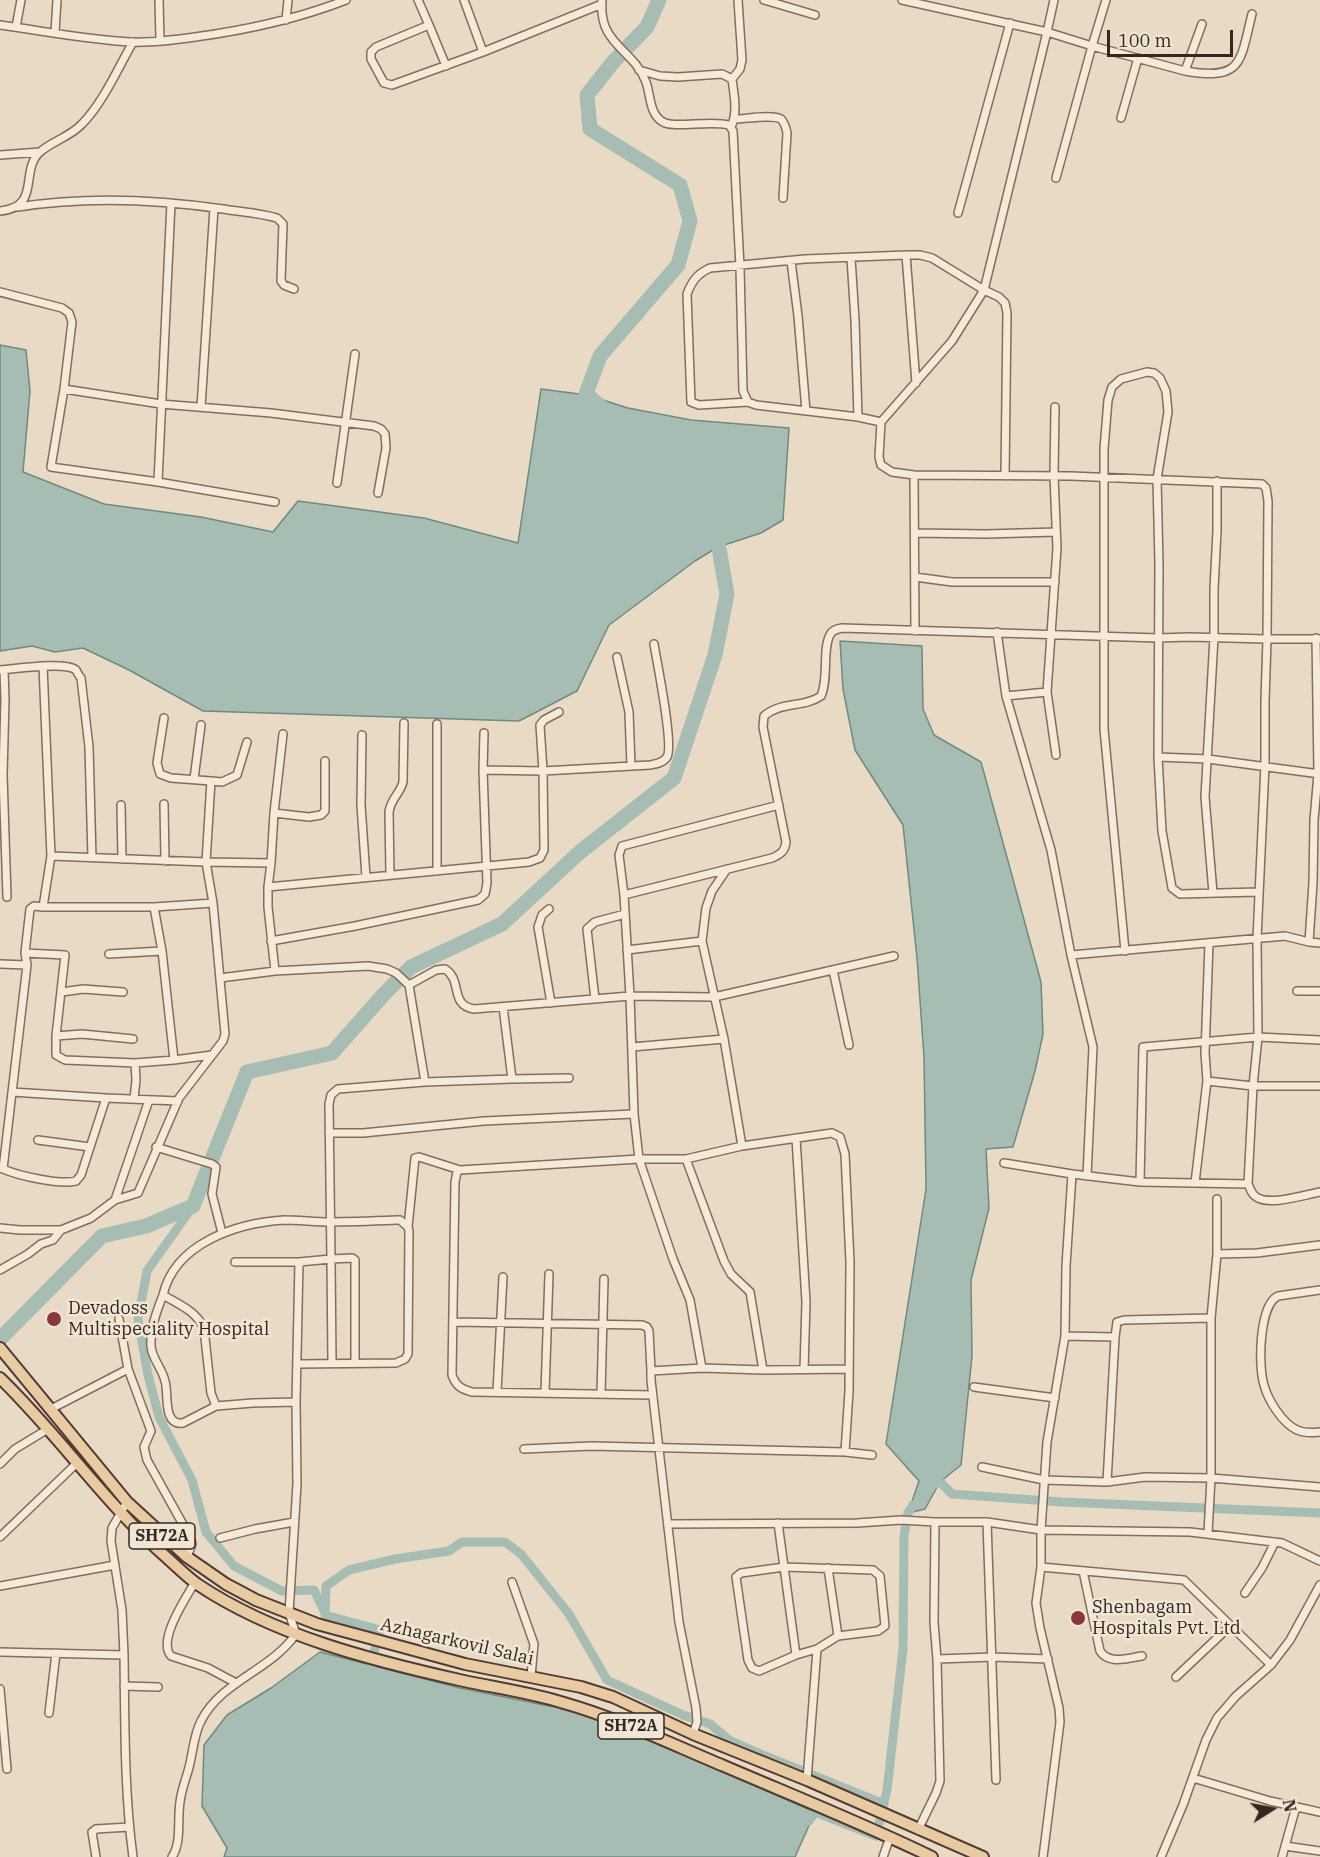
<!DOCTYPE html>
<style>
body{margin:0}
#map{position:relative;width:1320px;height:1857px;overflow:hidden;background:#e9dac6;font-family:"IBM Plex Serif",serif}
canvas{display:block}
.north{position:absolute;left:1242px;top:1779px;width:60px;height:60px;-webkit-text-stroke:4px #f1e6d5;paint-order:stroke;rotate:79deg;font-size:16px;font-weight:700;line-height:24px;text-align:center;color:#342720}
.north::after{content:'';display:block;margin:auto;width:21px;height:27px;background:#342720;clip-path:polygon(50% 0,100% 100%,50% 72%,0 100%)}
.scale{position:absolute;left:1107px;top:30px;width:126px;height:27px;box-sizing:border-box;border:3px solid #342720;border-top:0;padding-left:8px;font-size:18px;line-height:21px;white-space:nowrap;color:#342720;-webkit-text-stroke:4px #f1e6d5;paint-order:stroke}
</style>
<div id="map">
<canvas width="1320" height="1857"></canvas>
<div class="north">N</div>
<div class="scale">100 m</div>
</div>
<script>
const ctx = document.querySelector('canvas').getContext('2d');
ctx.lineJoin = 'round';
function fill(path, color) {
  ctx.fillStyle = color;
  ctx.fill(path, 'evenodd');
}
function stroke(path, color, width, dash) {
  ctx.strokeStyle = color;
  ctx.lineWidth = width;
  ctx.lineCap = dash ? 'butt' : 'round';
  ctx.setLineDash(dash || []);
  ctx.stroke(path);
}
function label(font, color, halo, rows, align = 'center') {
  ctx.font = font + ' "IBM Plex Serif",serif';
  ctx.lineWidth = 5;
  ctx.setLineDash([]);
  ctx.textBaseline = 'middle';
  ctx.strokeStyle = halo;
  ctx.fillStyle = color;
  for (const [text, x, y, turn = 0] of rows) {
    ctx.save();
    ctx.translate(x, y);
    ctx.rotate((+turn || 0) * Math.PI / 180);
    ctx.textAlign = isNaN(turn) ? turn : align;
    if (halo) ctx.strokeText(text, 0, 0);
    ctx.fillText(text, 0, 0);
    ctx.restore();
  }
}
const water = new Path2D(`
 M0,345L26,350L30,391L23,472L104,504L201,517L273,532L298,501L424,518L518,543L541,389L587,395L628,408L691,420L789,428L783,520L761,533L718,547L695,561L609,625L577,691L519,721L203,711L129,670L83,648L55,652L32,646L0,651Z
 M840,641L922,646L923,709L934,735L981,762L1041,982L1043,1034L1035,1071L1013,1147L986,1149L989,1208L971,1280L972,1356L961,1465L940,1482L925,1509L908,1513L919,1481L886,1444L926,1189L924,1057L917,958L903,825L855,750L843,689Z
 M320,1652L460,1688L569,1710L634,1732L815,1812L795,1857H224L227,1848L202,1806L204,1745L227,1715L271,1688Z`);
fill(water, '#a7bdb4');
stroke(water, '#6f8a80', 1.5);
stroke(new Path2D(`
 M193,1206L147,1271L138,1319L148,1375L159,1417L192,1480L206,1532L234,1566L282,1591L314,1590L324,1611
 M929,1486L940,1482L952,1494L1062,1502L1320,1513
 M371,1664L380,1630L325,1615L326,1586L349,1570L395,1559L449,1551L462,1542H505L521,1554L569,1614L607,1680L683,1715L710,1724L729,1740L763,1755L884,1804
 M809,1821L815,1812L876,1836L887,1790L903,1649L904,1536L908,1513L913,1505`), '#a7bdb4', 9);
stroke(new Path2D(`
 M602,408L586,394L600,356L678,265L690,221L680,185L590,129L587,95L614,61L647,27L659,0
 M0,1339L102,1236L146,1226L193,1206L247,1072L332,1053L384,994L411,967L502,924L580,852L674,778L715,655L727,594L717,537L709,528`), '#a7bdb4', 15);
const street = new Path2D(`
 M159,0L160,41
 M418,0L429,25L376,47L371,52V59L384,83L392,85L483,52
 M464,0L483,52L602,4
 M602,0C598,45 633,48 646,82C651,96 649,116 665,123C678,128 710,120 729,125L733,131L740,267L743,391L748,402L756,405L858,417L881,422L879,457L881,465L892,472L914,475L1071,476L1262,484L1266,488L1268,501L1267,639H1320
 M764,0L815,15
 M1054,0L1047,32L1092,46L1056,178
 M1106,0L1092,46L1185,71L1202,24
 M286,20L288,0
 M0,25C43,31 88,40 131,42C153,43 174,40 195,37C247,30 297,19 346,0
 M429,25L446,66
 M16,27L21,0
 M55,32L57,0
 M639,70L660,76L678,77L722,74L732,79C734,95 738,112 731,127
 M1185,71C1243,81 1240,62 1252,14
 M732,79L740,69L742,60L738,0
 M1121,118L1138,58
 M735,119C745,119 772,114 781,119C785,123 786,128 787,133L783,198
 M0,155L40,152
 M171,203L158,482L275,502
 M18,207C87,196 154,199 223,209C241,212 259,213 277,218L283,224L281,281L284,285L294,289
 M0,211C42,207 19,171 40,152C52,141 70,137 82,124C103,103 118,68 133,42
 M958,213L1010,23
 M906,255L916,383
 M851,258L855,320L858,417
 M791,261L798,316L806,411
 M0,292L62,308L69,313L72,322L64,389L51,467L158,482
 M64,389L161,404L271,413L374,426L381,429L385,434L386,448L378,493
 M748,402L699,405L691,402L687,294C692,281 697,274 710,268L805,259L906,255H920L932,258L984,290L999,297L1005,303L1007,313L1005,476
 M201,407L214,208
 M1055,407L1054,476L1057,548L1047,692L1056,755
 M881,422L952,341L984,290L1047,32L902,0
 M914,475L915,631
 M337,483L355,354
 M915,533L986,534L1056,532
 M915,577L952,582H1055
 M997,632L1006,696L1051,850L1071,955L1093,1047L1087,1176
 M617,657L629,712L631,766
 M43,666L51,856L43,907H154L213,903
 M0,670C15,669 65,661 76,670C77,672 80,677 81,678L89,747L92,858
 M4,670L5,700L3,775L7,897
 M1006,696L1047,692
 M164,718L157,763L160,774L171,778L211,781
 M437,724V871
 M362,735L361,805L366,877
 M247,742L237,775L222,782L211,781L206,862L271,863L268,887L529,862L540,858L544,850L543,771L650,765C656,764 663,763 667,757C674,745 657,663 654,644
 M483,770L484,733
 M194,779L201,725
 M164,804L165,861
 M121,805L122,859
 M274,813L309,817L321,815L325,811V761
 M271,863L274,813L283,734
 M727,869L712,891L706,908L702,941L724,1039L742,1146
 M390,875L389,812C391,798 400,794 403,782L404,723
 M1258,892L1180,894L1172,888L1162,831L1158,757L1208,759L1320,774
 M1213,893L1205,797L1214,637V589L1217,531V481
 M624,895L772,858C781,854 785,851 786,842L763,727L764,716C781,701 804,708 821,696C829,678 822,649 830,635C832,630 837,629 842,628L1158,638L1189,637L1267,639L1265,701V765L1257,939L1258,1037L1253,1086L1248,1184
 M43,907L34,906L30,909L25,953L65,955L56,1036V1055L65,1060L135,1063L174,1060
 M154,907L162,951L174,1060L212,1055
 M549,909L542,915L538,927L551,1003
 M271,941L355,926L478,900L485,894L487,883L483,770L543,771L540,725L544,720L559,712
 M1309,942L1313,883L1314,820L1318,774L1316,638
 M627,950L702,941
 M1125,951L1104,729V449L1108,400L1112,387L1121,379L1147,372L1154,373L1160,378L1166,391L1168,412L1157,479L1159,564L1158,757
 M109,954L162,951
 M1071,955L1285,936L1309,942L1320,943
 M0,964L27,965
 M833,970L849,1045
 M275,971L368,966L387,969L396,973L409,985L436,970L445,969C463,980 449,1005 474,1009L630,996L624,895L619,855L622,846L779,805
 M220,978L275,971L268,907V887
 M1297,991H1320
 M62,992L83,989L123,992
 M595,999L587,929L595,922L625,914
 M56,1036L82,1034L133,1039
 M632,1047L724,1039
 M512,1079L569,1078
 M1207,1081L1253,1086H1320
 M425,1082L512,1079L503,1007
 M12,1092L106,1098
 M134,1099L136,1080L135,1063
 M329,1133H363L484,1121L634,1114
 M796,1138L806,1302L804,1370
 M38,1140L90,1147
 M156,1147L212,1164L216,1167L212,1194L222,1233
 M686,1159L724,1261L731,1274L750,1292L763,1370
 M1004,1163L1072,1174
 M1,1168L3,1169L27,965L25,953
 M3,1169C19,1176 60,1185 76,1181L81,1175L106,1098L178,1101
 M1140,1182L1143,1047L1258,1037L1320,1040
 M1195,1183L1207,1081L1205,1053L1209,944
 M115,1200L149,1100
 M408,1227L415,1158L419,1157L460,1170
 M0,1228L20,1230H61
 M1217,1254L1257,1253L1320,1245
 M235,1262H299
 M0,1270L28,1254L41,1244L53,1240L61,1230L91,1218L115,1200L138,1193L179,1098L223,1041L225,1034L213,903L206,862L51,856
 M1320,1290L1278,1296C1259,1305 1258,1366 1264,1385C1268,1400 1282,1423 1297,1430C1304,1433 1312,1433 1320,1432
 M163,1295C157,1311 150,1328 151,1346C152,1359 162,1368 165,1381C169,1393 162,1426 183,1423L216,1406
 M119,1319L128,1369L151,1431L144,1447L147,1460L190,1537L192,1544L187,1557
 M453,1322L642,1325L647,1327L649,1331L651,1371
 M1065,1336L1115,1337
 M332,1363L331,1259L352,1258L355,1260V1362
 M702,1368L763,1370L849,1369
 M974,1387L1055,1398
 M497,1392L503,1277
 M545,1393L549,1274
 M601,1394L604,1279
 M652,1395L472,1392C461,1389 456,1386 452,1375L455,1182L457,1172L460,1170L639,1159H686L742,1146L832,1133L840,1137L845,1154L850,1262L849,1391L845,1452
 M296,1402L253,1403L216,1406L211,1393L204,1329C197,1311 178,1304 163,1295C175,1243 237,1223 284,1220C299,1220 315,1222 330,1222C353,1222 376,1221 400,1220L408,1227L409,1231L408,1354L405,1359L396,1363L298,1364
 M51,1409L128,1369
 M524,1449L591,1446L845,1452L872,1455
 M0,1464L15,1449L48,1429
 M982,1467L1044,1480L1107,1482L1145,1477L1211,1478V1318L1217,1254V1199
 M1107,1482L1115,1337L1117,1322L1124,1320L1211,1318
 M987,1522L996,1780
 M778,1523L796,1655
 M668,1524L857,1523L901,1520L935,1522H987L1041,1530L1190,1532L1282,1543L1320,1561
 M1208,1533L1211,1478L1320,1487
 M0,1537L77,1463
 M220,1538L255,1529L294,1522
 M784,1567L873,1570L880,1576L885,1626L878,1631L838,1636L817,1649L796,1655L759,1671L752,1668L748,1660L736,1577L741,1573Z
 M1041,1567L1184,1580L1271,1665
 M828,1568L838,1636
 M1083,1571L1100,1651C1109,1665 1128,1658 1142,1656
 M195,1582C186,1598 157,1640 171,1656L208,1668L236,1683
 M512,1582L534,1644L531,1676
 M0,1586L115,1565
 M1245,1593L1262,1568L1275,1542
 M0,1652L124,1655L122,1610L111,1541L112,1528L127,1502
 M124,1655C125,1722 124,1790 133,1857
 M937,1659L993,1657L1048,1659
 M1176,1677L1230,1626
 M124,1686L158,1687
 M0,1689L7,1769
 M49,1713L56,1653
 M693,1734L697,1722L696,1708L679,1622L651,1380V1371L702,1368L690,1300L673,1259L639,1159L634,1114L630,996L714,997L894,956
 M1193,1778L1270,1801L1320,1812
 M807,1780L817,1649
 M918,1830L936,1793L940,1781L937,1659L934,1623L935,1522
 M1285,1846L1320,1851
 M96,1857L92,1832L96,1829L129,1827
 M172,1857C182,1842 177,1820 180,1802C181,1792 185,1781 188,1771C193,1755 193,1736 201,1721C221,1681 270,1671 296,1634L289,1613L297,1484L296,1402L299,1262L331,1259L329,1104L331,1095L338,1089L425,1082L409,985
 M883,1857L890,1837
 M1043,1857L1060,1722L1059,1708L1040,1628L1036,1603L1041,1567V1530L1047,1442L1065,1336L1066,1266L1072,1174L1140,1182L1248,1184C1250,1188 1251,1193 1255,1196C1267,1207 1304,1195 1320,1192
 M1161,1857L1183,1805L1206,1740L1217,1718L1236,1696L1271,1665L1290,1640L1320,1585
 M1282,1857L1296,1807`);
const primary = new Path2D(`
 M0,1348L127,1502L187,1557L226,1584L256,1600L317,1624L384,1642L465,1664L581,1687L613,1697L693,1734L807,1780L983,1857
 M0,1378C58,1434 104,1502 165,1556C175,1565 186,1576 197,1584C274,1636 374,1661 464,1681C497,1688 532,1693 564,1703C620,1719 671,1744 724,1766C794,1796 864,1824 932,1857`);
stroke(street, '#826d5e', 10);
stroke(primary, '#513c32', 14);
stroke(street, '#f5e9d9', 7);
stroke(primary, '#e8caa3', 10);
for (const [x, y, r, color] of [
 [54,1319,8,"#8a3540"],
 [1078,1618,8,"#8a3540"]
]) {
  const dot = new Path2D();
  dot.arc(x, y, r, 0, 2 * Math.PI);
  ctx.fillStyle = color;
  ctx.fill(dot);
  stroke(dot, '#f1e6d5', 2);
}
for (const [x, y, w] of [
 [162,1536,66],
 [631,1726,66]
]) {
  const box = new Path2D();
  box.roundRect(x - w / 2, y - 13, w, 26, 4.5);
  ctx.fillStyle = '#f1e6d5';
  ctx.fill(box);
  stroke(box, '#342720', 1.5);
}
label('bold 16px', '#342720', null, [
 ["SH72A",162,1536],
 ["SH72A",631,1726]
]);
label('18px', '#342720', '#f1e6d5', [
 ["Devadoss",68,1309],
 ["Multispeciality Hospital",68,1330],
 ["Shenbagam",1092,1608],
 ["Hospitals Pvt. Ltd",1092,1629]
], 'left');
label('18px', '#342720', '#f1e6d5', [
 ["Azhagarkovil Salai",457,1642,13]
]);
</script>
